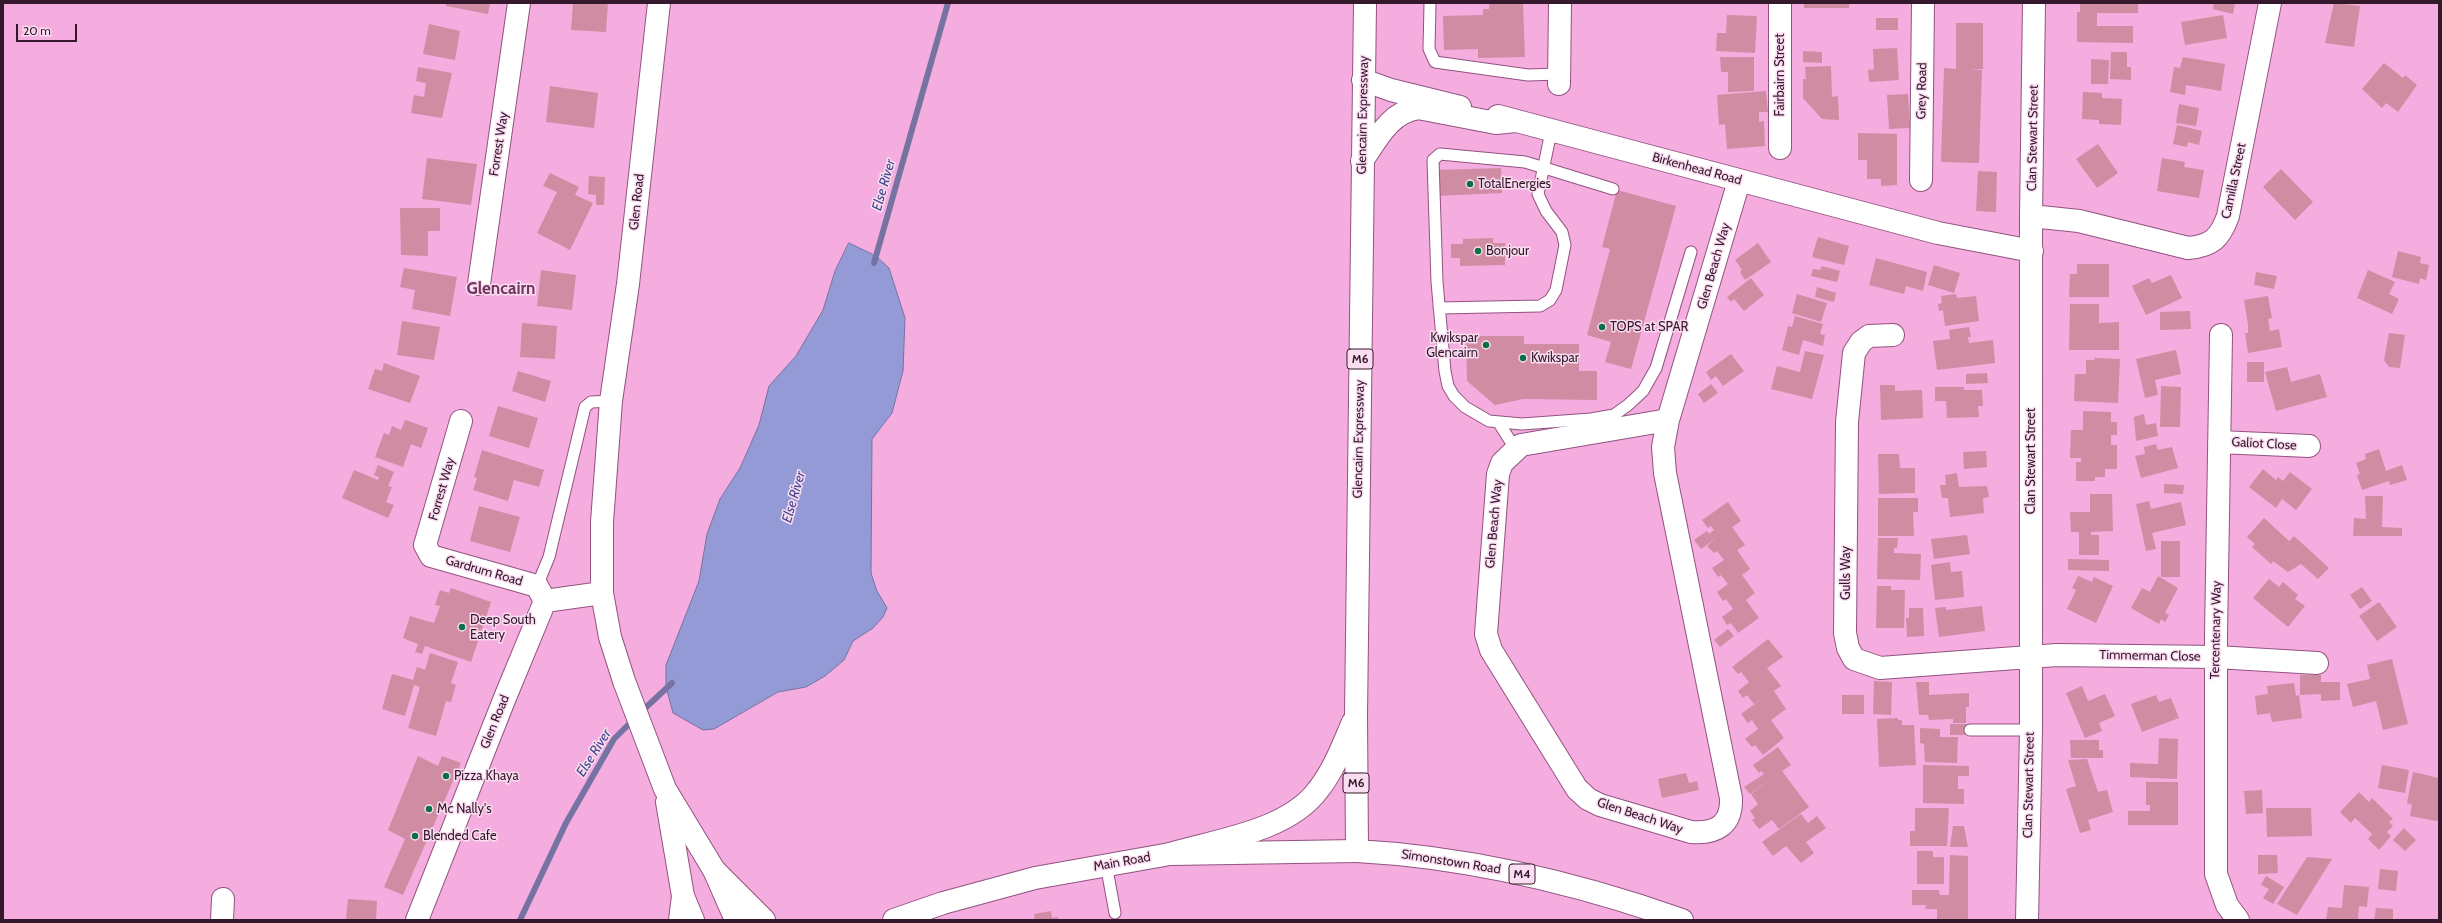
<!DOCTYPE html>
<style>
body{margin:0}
#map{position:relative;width:2442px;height:923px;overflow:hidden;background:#f4adde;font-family:Cabin,sans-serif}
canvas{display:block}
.frame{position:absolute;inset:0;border:4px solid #34192c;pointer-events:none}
.scale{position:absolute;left:16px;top:24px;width:61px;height:18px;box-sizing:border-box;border:2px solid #34192c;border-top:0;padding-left:5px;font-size:12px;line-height:14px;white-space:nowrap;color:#34192c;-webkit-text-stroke:3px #fbddf1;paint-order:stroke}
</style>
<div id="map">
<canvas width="2442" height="923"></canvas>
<div class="frame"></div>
<div class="scale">20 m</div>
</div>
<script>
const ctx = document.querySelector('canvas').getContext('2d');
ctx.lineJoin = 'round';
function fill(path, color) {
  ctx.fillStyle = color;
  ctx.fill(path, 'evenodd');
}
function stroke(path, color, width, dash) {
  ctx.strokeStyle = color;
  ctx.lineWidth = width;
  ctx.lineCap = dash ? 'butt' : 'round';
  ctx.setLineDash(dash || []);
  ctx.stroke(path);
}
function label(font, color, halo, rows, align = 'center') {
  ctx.font = font + ' Cabin,sans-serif';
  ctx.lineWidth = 3;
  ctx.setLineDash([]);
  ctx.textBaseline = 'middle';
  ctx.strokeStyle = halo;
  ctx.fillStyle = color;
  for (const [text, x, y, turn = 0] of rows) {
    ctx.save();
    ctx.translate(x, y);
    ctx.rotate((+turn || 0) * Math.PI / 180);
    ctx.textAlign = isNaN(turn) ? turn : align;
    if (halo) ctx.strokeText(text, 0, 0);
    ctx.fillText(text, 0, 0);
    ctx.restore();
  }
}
const water = new Path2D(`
 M849,243L876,256L889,268L905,318L903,371L892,413L872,439L871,573L877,591L887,608L883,617L873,628L853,641L844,660L825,676L806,687L778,692L714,729L703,730L673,713L666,687V665L699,581L707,534L720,499L740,468L759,425L769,386L796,356L823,310L835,271Z`);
fill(water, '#939ad5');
stroke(water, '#7673a2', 1);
stroke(new Path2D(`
 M874,263L948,3
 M641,712L672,683
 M520,920L566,823L614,739L634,719`), '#7673a2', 6);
fill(new Path2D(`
 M446,3H490L488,14L446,6Z
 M573,3H608L606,32L571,30Z
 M1489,3H1523L1525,57L1478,58V49L1444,50L1443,16L1483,15V9H1489Z
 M1804,3H1849V8H1804Z
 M2080,3H2138V13H2097V26H2133V43L2077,42V12H2080Z
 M2214,3H2235L2233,14L2213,9Z
 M2334,3L2360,6L2354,47L2325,43Z
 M1727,15L1757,16L1755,53L1716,51L1717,33H1726Z
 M2223,15L2227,38L2185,45L2181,22Z
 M1876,18H1898V30H1876Z
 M1956,23H1983V69H1969L1982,70L1979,163L1941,162L1944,68L1956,69Z
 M429,24L460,31L455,60L423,54Z
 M1897,48L1899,80L1869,82L1868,70L1874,69L1873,49Z
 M1803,51L1822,52V63L1803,62Z
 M2111,52H2127V67H2131V80L2110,79Z
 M1720,57H1754V91L1728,92V72H1721Z
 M2183,57L2225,64L2221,91L2186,85L2185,95L2170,92L2174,67L2180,68Z
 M2091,59L2109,60L2108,84H2091Z
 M2384,63L2403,78L2405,75L2417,85L2398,112L2386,103L2382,108L2362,89Z
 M1831,66L1832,97L1838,96L1839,120L1822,119L1803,98V79H1806L1805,67Z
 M418,67L452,73L442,118L411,113L414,95L424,97L426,83L416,81Z
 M550,86L598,93L594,128L546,122Z
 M1766,91L1768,112H1759V122L1764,121L1765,146L1727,149L1725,124L1719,125L1717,95Z
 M2083,92L2102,93V98L2122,99L2121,125L2099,124V120L2082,119Z
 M1908,94L1910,128L1889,129L1887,95Z
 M2179,104L2199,108L2196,126L2176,123Z
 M2177,125L2202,131L2199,145L2188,142L2187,147L2173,144Z
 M1858,133L1897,134V185L1881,186V179H1867V160H1858Z
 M2098,144L2118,173L2097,188L2076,159Z
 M427,158L477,164L471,205L422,199Z
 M2162,158L2185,162L2184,167L2204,170L2199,198L2157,191Z
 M1501,168L1502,193L1435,196V170Z
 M2281,169L2313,202L2295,220L2263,187Z
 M1978,171L1997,172L1996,212L1976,211Z
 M550,173L579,187L575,195L593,203L570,250L537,233L557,192L543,186Z
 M589,176L605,177L604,205H596V195L588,194Z
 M1617,190L1676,206L1631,369L1605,362L1611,342L1587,335L1610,249L1602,247Z
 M400,208H440V231H428V256L401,255Z
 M1818,237L1849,246L1844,265L1812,257Z
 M1493,238V243H1505V265L1460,266V258H1451V244H1463V239Z
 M1758,243L1771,262L1745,280L1740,272L1742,270L1735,260Z
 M2398,251L2421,257L2420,263L2429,265L2426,280L2420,278L2419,284L2392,277Z
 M1876,258L1927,272L1923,291L1906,286L1904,294L1869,285Z
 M2077,264H2109V297H2069L2070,274H2077Z
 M1934,265L1960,273L1954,293L1928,285Z
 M1822,266L1840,271L1837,282L1811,276L1813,269L1820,270Z
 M404,268L457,277L450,316L412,309L415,290L400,287Z
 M541,270L576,275L572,310L537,306Z
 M2368,270L2395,282L2389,294L2399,299L2392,314L2357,298Z
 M2256,272L2277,276L2274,289L2254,285Z
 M2171,275L2182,298L2146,315L2132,286L2149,278L2152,283Z
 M1751,278L1764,295L1744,311L1734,299L1731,302L1727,297Z
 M1817,287L1836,293L1834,302L1815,297Z
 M1797,294L1827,303L1821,322L1792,313Z
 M1956,294L1957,298L1976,296L1979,321L1945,326L1943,310L1939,311L1938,304L1942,303L1941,296Z
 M2268,296L2272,318L2268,319L2270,331L2279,329L2282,347L2248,353L2245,333H2248V325L2244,300Z
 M2070,304H2099V323L2119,322V350H2069Z
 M2190,311L2191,329L2160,330V312Z
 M1795,316L1823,324L1820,334L1825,335L1823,346L1803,340L1799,355L1782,350L1788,326L1792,327Z
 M402,321L440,327L434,360L397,355Z
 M522,323L557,326L555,359L520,357Z
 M1969,327L1971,337H1968L1969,343L1993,340L1995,363L1937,370L1933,341L1950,339L1949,330Z
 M2389,333L2405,335L2400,368L2389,367L2384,360Z
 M1466,336H1524V344H1579V371H1597V400L1523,399L1495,405L1467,381Z
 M2176,350L2181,374L2155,380L2158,395L2145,398L2136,359Z
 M1805,351L1824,355L1812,399L1771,389L1777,366L1800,372Z
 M1731,354L1744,371L1723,386L1716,376L1711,380L1706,372Z
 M2094,358L2120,359L2118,403L2074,401L2075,374H2086V360H2095Z
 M2247,362H2264V382H2247Z
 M384,363L420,376L410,403L368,389L375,369L382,371Z
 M2287,367L2291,382L2320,374L2327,397L2276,411L2265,372Z
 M518,371L551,381L545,402L512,391Z
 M1987,373L1988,383L1966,384V374Z
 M1711,384L1718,393L1704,403L1698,394Z
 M1880,385H1895V391L1922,390L1923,418L1881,420Z
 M2161,386L2181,387L2180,427H2160Z
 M1935,387H1964V390H1982L1983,406H1978L1979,417L1947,418L1946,401H1935Z
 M498,406L538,418L529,448L489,436Z
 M2083,411L2111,412V422H2117V435H2111V445H2117V469H2105V477H2095V481H2076V462H2081V458H2070L2071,430H2083Z
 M2144,414L2146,425L2156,423L2158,436L2136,441L2134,417Z
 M405,420L428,428L421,448L411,444L403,467L375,457L384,433L389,435L392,426L401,430Z
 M2156,444L2158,450L2172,447L2178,468L2141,478L2135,456L2145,454L2144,447Z
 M2379,449L2386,471L2402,465L2407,480L2390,485L2389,481L2362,490L2357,475L2360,474L2356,463L2366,459L2365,454Z
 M482,450L544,470L539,487L514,480L508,501L473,490L477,478L474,477Z
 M1986,451L1987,467L1964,469L1963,452Z
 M1878,454H1899L1900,468H1915V493L1879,494Z
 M378,465L394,472L388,486L392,487L386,502L394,505L388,518L342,498L354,470L378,480L379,477L374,475Z
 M2263,469L2276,480L2278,477L2283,481L2290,472L2312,489L2296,510L2282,499L2276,508L2249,487Z
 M1957,473L1959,487L1987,486L1989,497L1983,498L1984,513L1950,517L1948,498H1942L1940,485H1946L1945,475Z
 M2164,484L2184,485L2183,494L2164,493Z
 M2090,494H2112L2113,531L2091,532V535H2099V555H2079V532H2071L2070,512H2090Z
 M2365,496H2383L2382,527L2402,528V536H2353L2354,518L2366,519Z
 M1878,498H1918V512H1913L1914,536H1878Z
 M2149,501L2151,509L2181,502L2186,525L2152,533L2156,549L2146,551L2136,504Z
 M1728,502L1741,521L1732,527L1745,545L1737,550L1750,569L1742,575L1755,593L1746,600L1759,618L1738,633L1731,623L1727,625L1722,617L1733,609L1726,599L1723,601L1717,592L1728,584L1721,575L1718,577L1712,568L1724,560L1717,551L1714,553L1707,546L1716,538L1701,549L1694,540L1707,531L1709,534L1714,530L1711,526L1708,528L1702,520Z
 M479,506L520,517L510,552L470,541Z
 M2264,518L2289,541L2294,536L2329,568L2318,579L2301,564L2288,572L2273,561L2271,564L2252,547L2255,544L2247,537Z
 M1967,535L1970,554L1934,559L1931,539Z
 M1878,538H1898L1897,548H1894V553L1921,554L1920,580L1877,579Z
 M2161,541H2180V577H2161Z
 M2068,559L2109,560V571L2068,570Z
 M1950,562L1951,572L1962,571L1964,597L1935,600L1931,565Z
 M2078,576L2092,582L2094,577L2113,586L2096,623L2067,609L2076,590L2072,588Z
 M2158,576L2178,588L2165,613L2169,615L2165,622L2161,619L2159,624L2131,608L2142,588L2150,592Z
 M2269,579L2279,587L2283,582L2298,595L2295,599L2305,606L2288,627L2253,598Z
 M1877,586H1891V590H1905L1904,628H1876Z
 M2362,587L2372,601L2360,609L2350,595Z
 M451,588L491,602L471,662L425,646L422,654L415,652L418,644L403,638L410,616L434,623L440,606L435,605L440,590L449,593Z
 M2379,602L2397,627L2377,641L2359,616Z
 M1982,606L1985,631L1939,637L1935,608L1946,607V610Z
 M1909,608H1923L1924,636L1907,637L1906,618H1909Z
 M1728,629L1734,636L1720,647L1714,640Z
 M1768,639L1783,657L1767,668L1781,686L1774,691L1786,709L1771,720L1784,738L1763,755L1755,745L1752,747L1745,739L1758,729L1752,720L1748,723L1741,714L1763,698L1754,704L1747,695L1743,698L1738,691L1749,682L1741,672L1738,674L1732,667Z
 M430,653L458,662L451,683L456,685L451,702L446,701L436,736L408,728L420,687L414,685L405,716L382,709L392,674L413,680L417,667L425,670Z
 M2392,659L2408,724L2383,730L2376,701L2353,707L2347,684L2370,679L2367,665Z
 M2300,675H2321V682H2340V700L2321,701V694L2300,695Z
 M1874,681L1892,682L1891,715L1873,714Z
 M1916,682H1929V695L1969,693V707H1966V723H1953V719L1929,720L1928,715H1919Z
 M2294,683L2296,696L2299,695L2302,718L2272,722L2270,713L2257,715L2255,696L2268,694L2267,686Z
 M2082,686L2088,701L2105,694L2115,716L2099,723L2102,731L2085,738L2066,693Z
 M1842,695H1864V714H1842Z
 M2156,695L2159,702L2171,698L2179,718L2142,732L2131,704Z
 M1898,718V720H1902V725H1914L1916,765L1879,767L1877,719Z
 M1950,724H1967V735H1950Z
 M1920,728L1940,729V737H1958L1957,763L1925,762L1924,744L1920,743Z
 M2159,738L2178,739L2177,779L2130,777V763L2158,764Z
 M2070,740H2099V750H2103V758H2071Z
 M1778,747L1791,765L1782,771L1809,807L1779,829L1772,820L1759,829L1752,820L1755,818L1750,811L1758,804L1751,794L1775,776L1750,794L1744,787L1764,774L1761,771L1759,773L1753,765Z
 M418,756L438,766L442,756L461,763L403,895L384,887L405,839L388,830Z
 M2087,759L2098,792L2107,790L2113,812L2088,820L2091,830L2080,833L2066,789L2076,786L2068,760Z
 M1923,765L1969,766V776H1958V789H1964V804L1923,803Z
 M2382,765L2409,770L2405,793L2378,788Z
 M2413,772L2439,778V820L2436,821L2410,816L2412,805L2407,803Z
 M1686,773L1689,783L1697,781L1699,790L1662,798L1658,779Z
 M2146,782H2178V825H2128V811H2150V805H2146Z
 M2262,790L2263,813L2246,814L2244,791Z
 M2359,792L2369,802L2372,798L2393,819L2389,822L2393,826L2387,832L2391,836L2379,850L2368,839L2372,834L2355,818L2351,823L2340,812Z
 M1915,808H1949L1947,846H1910V831H1915Z
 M2266,808H2311L2312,836L2267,837Z
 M1801,814L1808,823L1817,816L1826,828L1806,842L1814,853L1801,863L1786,846L1773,856L1762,842Z
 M1953,826H1964L1968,847H1950Z
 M2404,828L2416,840L2405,851L2393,840Z
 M1917,851H1933V857H1944V884H1917Z
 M1950,855L1968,856V920H1937V909H1925L1926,905H1912V890H1939L1940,895H1949Z
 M2258,855H2277L2278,873L2258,874Z
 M2307,857L2332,859L2297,915L2277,904Z
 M2380,869L2398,871L2396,891L2378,889Z
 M2266,876L2284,887L2273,904L2263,898L2269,889L2261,885Z
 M2344,885L2369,887L2367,907L2359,906L2358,920H2326L2328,907L2342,908Z
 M348,899L377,901L376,920H346Z
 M2376,908L2393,909V920H2374Z
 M1051,911L1052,918L1058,917V920H1035L1034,914Z`), '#d08ca2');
const service = new Path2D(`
 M1430,3L1429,49L1435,62L1528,75L1559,74
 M1613,189L1525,162L1440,154L1433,160L1437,282L1445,371L1448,386L1454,396L1465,407L1489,421L1522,424L1591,419L1614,415L1628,405L1643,391L1656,368L1691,252
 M1439,308L1540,306L1550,300L1556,290L1565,245L1562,232L1546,211L1538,194L1551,132
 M1499,423L1516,450
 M537,586L549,557L585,407L591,402L611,401
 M1970,730H2031
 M1106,864L1115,913`);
const minor = new Path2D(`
 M1363,80L1391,90L1460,107
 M1559,84L1560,3
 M1498,116L1938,233L2032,251
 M1780,148V3
 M1921,180L1923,3
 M2031,216L2079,221L2188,248C2212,246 2220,238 2228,216L2270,3
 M479,284L519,3
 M1893,335L1869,336L1861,342L1854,353L1847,422L1845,633L1848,648L1854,659L1880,668L2057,655L2216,657L2317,663
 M2221,335L2216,635V874L2227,905L2238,920
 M1668,420L1521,445L1502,463L1498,474L1486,634L1491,650L1577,789L1588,799L1600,805L1691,832C1716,834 1732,825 1731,798L1665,473L1663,447L1668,420L1739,181
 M461,421L425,545L431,556L537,586L545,601
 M2219,442L2309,446
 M222,920L223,899
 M417,920L504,700L545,601L602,593
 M2027,920L2031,730V216L2034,3`);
const tertiary = new Path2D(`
 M659,3L628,284L611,401L602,522V593L610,637L624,681L665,789L714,870L736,920
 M667,802L683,896L693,920`);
const secondary = new Path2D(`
 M714,870L764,920
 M680,920L683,896
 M894,920L943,903L1035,878L1170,854L1357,851`);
const primary = new Path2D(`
 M1365,3L1356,715L1357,851C1468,857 1577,883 1682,920
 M1362,161C1377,139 1390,112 1418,108L1496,123L1516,121
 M1170,854C1217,840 1288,831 1318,790C1334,770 1343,745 1353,722`);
stroke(service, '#925381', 13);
stroke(minor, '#925381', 24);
stroke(tertiary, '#925381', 24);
stroke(secondary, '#925381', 24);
stroke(primary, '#925381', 24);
stroke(service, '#fff', 11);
stroke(minor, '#fff', 22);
stroke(tertiary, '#fff', 22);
stroke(secondary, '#fff', 22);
stroke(primary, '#fff', 22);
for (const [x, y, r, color] of [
 [1470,184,4,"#0b6f46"],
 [1478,251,4,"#0b6f46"],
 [1602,327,4,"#0b6f46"],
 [1486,345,4,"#0b6f46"],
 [1523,358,4,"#0b6f46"],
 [462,627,4,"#0b6f46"],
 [446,776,4,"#0b6f46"],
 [429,809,4,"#0b6f46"],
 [415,836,4,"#0b6f46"]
]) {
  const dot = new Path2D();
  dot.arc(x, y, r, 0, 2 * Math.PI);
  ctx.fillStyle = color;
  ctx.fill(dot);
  stroke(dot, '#fbddf1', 1.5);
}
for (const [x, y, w] of [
 [1360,359,26],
 [1356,783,26],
 [1522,874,26]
]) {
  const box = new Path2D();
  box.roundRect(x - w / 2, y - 10, w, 20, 3);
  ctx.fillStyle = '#fbddf1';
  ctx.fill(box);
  stroke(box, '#34192c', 1);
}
label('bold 12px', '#34192c', null, [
 ["M6",1360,359],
 ["M6",1356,783],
 ["M4",1522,874]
]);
label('13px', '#34192c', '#fbddf1', [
 ["Fairbairn Street",1780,75,-90],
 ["Grey Road",1922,91,-89],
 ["Glencairn Expressway",1363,115,-89],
 ["Clan Stewart Street",2033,138,-89],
 ["Forrest Way",499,144,-81],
 ["Birkenhead Road",1697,169,15],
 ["Camilla Street",2234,181,-78],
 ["Glen Road",637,202,-84],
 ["Glen Beach Way",1714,266,-74],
 ["Glencairn Expressway",1359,439,-89],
 ["Galiot Close",2264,444,3],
 ["Clan Stewart Street",2031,461,-90],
 ["Forrest Way",442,489,-74],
 ["Glen Beach Way",1494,524,-85],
 ["Gardrum Road",484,571,16],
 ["Gulls Way",1846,573,-90],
 ["Tercentenary Way",2216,630,-89],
 ["Timmerman Close",2150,656,1],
 ["Glen Road",495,722,-68],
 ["Clan Stewart Street",2029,785,-89],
 ["Glen Beach Way",1640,816,18],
 ["Main Road",1122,862,-10],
 ["Simonstown Road",1451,862,9]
]);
label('13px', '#34192c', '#fbddf1', [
 ["TotalEnergies",1478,184],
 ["Bonjour",1486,251],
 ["TOPS at SPAR",1610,327],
 ["Kwikspar",1478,338,"right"],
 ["Glencairn",1478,353,"right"],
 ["Kwikspar",1531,358],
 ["Deep South",470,620],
 ["Eatery",470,635],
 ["Pizza Khaya",454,776],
 ["Mc Nally's",437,809],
 ["Blended Cafe",423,836]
], 'left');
label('italic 14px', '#444890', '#fbddf1', [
 ["Else River",884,185,-74],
 ["Else River",794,497,-74],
 ["Else River",594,753,-58]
]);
label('bold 17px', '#713561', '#fbddf1', [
 ["Glencairn",501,289]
]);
</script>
